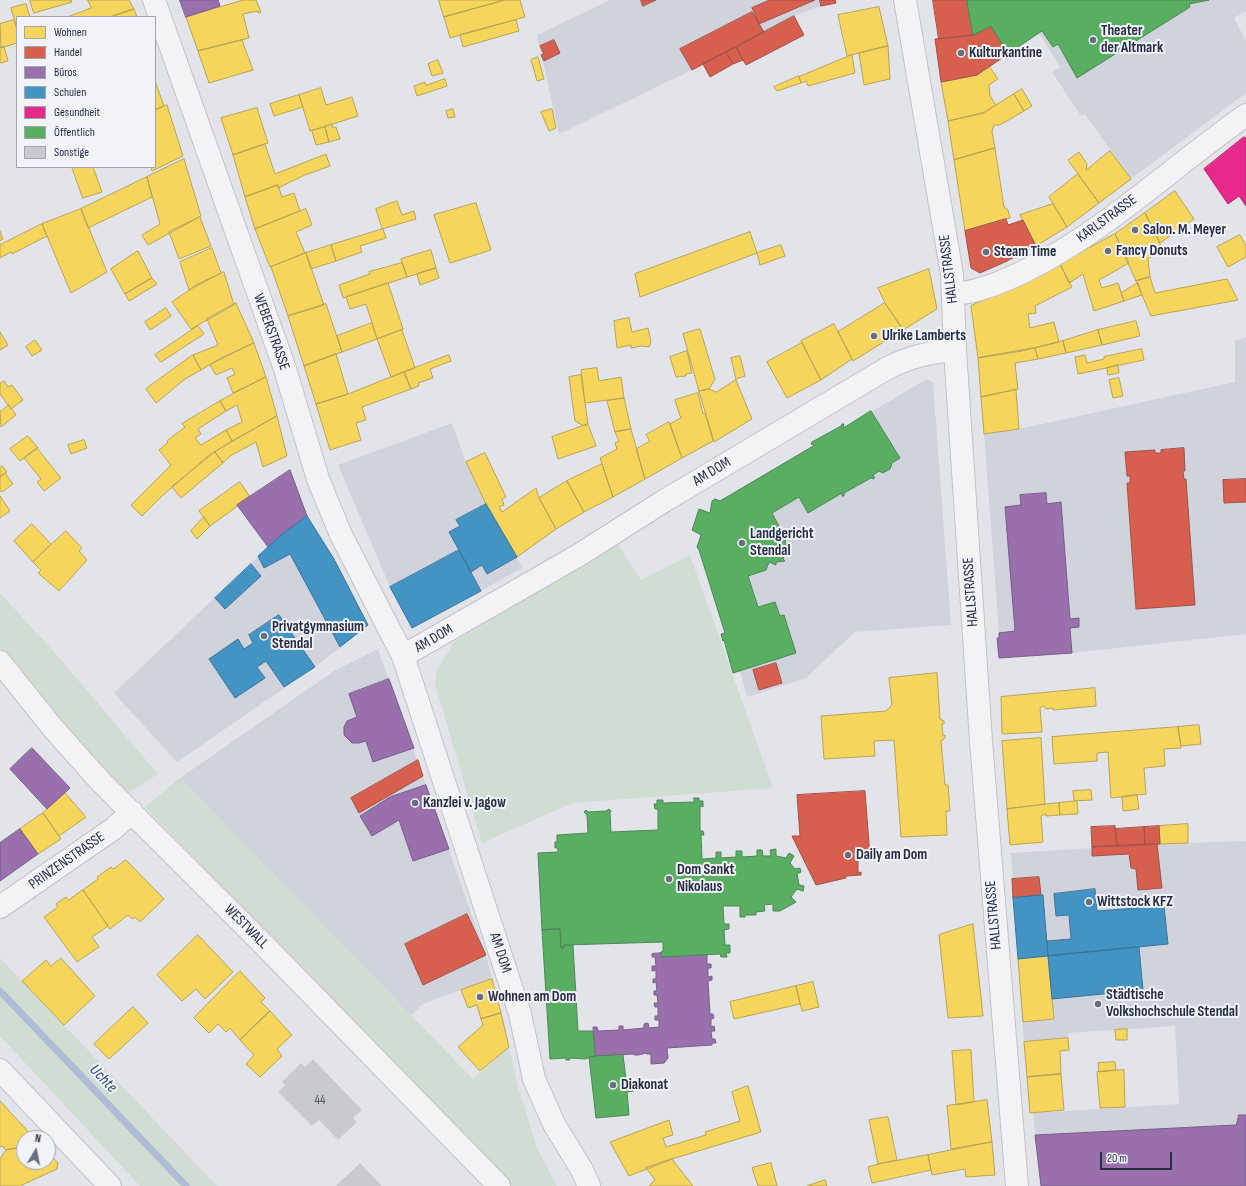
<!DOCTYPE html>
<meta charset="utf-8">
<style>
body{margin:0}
#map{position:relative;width:1246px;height:1186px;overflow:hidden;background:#e3e4e9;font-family:"Sofia Sans Condensed",sans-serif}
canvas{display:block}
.legend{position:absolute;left:16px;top:16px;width:140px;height:152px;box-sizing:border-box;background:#f1f3f8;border:1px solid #a0a4b0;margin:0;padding:5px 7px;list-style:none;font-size:12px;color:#272e44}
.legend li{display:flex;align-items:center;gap:8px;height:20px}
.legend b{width:20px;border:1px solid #a0a4b0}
.north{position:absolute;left:16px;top:1130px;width:40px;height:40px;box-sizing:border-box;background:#f1f3f8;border:1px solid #a0a4b0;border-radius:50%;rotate:10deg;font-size:11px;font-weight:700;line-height:16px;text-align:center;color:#272e44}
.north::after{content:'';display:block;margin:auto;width:14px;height:18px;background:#696e7e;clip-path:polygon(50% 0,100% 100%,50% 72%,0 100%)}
.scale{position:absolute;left:1100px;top:1152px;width:72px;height:18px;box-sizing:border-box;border:2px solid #272e44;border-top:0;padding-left:5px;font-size:12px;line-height:14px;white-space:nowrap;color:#272e44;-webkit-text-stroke:3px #f1f3f8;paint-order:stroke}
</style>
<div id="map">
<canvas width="1246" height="1186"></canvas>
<ul class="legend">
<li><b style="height:11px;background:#f6d55c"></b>Wohnen</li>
<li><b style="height:11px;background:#d6604d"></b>Handel</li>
<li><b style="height:11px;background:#9970ab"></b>Büros</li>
<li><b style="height:11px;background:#4393c3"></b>Schulen</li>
<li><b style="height:11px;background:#e7298a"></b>Gesundheit</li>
<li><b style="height:11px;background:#5aae61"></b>Öffentlich</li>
<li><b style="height:11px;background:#c9cacf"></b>Sonstige</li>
</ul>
<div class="north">N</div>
<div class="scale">20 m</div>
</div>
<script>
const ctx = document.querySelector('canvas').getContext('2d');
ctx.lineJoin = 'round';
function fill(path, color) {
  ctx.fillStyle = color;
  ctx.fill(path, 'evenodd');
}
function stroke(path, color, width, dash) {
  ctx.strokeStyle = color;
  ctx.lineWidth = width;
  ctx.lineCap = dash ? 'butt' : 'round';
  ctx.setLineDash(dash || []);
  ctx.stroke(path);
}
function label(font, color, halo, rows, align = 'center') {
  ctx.font = font + ' "Sofia Sans Condensed",sans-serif';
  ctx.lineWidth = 4;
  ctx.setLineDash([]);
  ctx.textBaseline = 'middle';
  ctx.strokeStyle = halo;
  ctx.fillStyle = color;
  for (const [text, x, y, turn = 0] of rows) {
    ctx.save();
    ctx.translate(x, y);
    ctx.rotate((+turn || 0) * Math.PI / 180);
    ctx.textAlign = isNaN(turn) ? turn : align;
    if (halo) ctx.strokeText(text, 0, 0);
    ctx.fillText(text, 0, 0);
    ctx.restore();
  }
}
fill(new Path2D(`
 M610,0H820L821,6L794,16L692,70L559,134L537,35Z
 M933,0H1246V11L1234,18L1246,41V93L1131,179L1085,114L1081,116L1052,72L1060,67L1039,33L938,39Z
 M1246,337V634L1072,653L999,658L997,638H999V633L984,434L1019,429L1235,382V341Z
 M927,379L933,382L951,625L855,632L806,678L747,697L740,671L733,673L724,641H723L721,634L725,633L700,550L697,547L701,535L692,530L699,509L710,513L712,501L715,499L720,501L814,445L811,444L812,442L841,426L842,424H844V428Z
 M452,423L466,463L486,504L523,568L412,628L390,587L338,465Z
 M307,516L334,559L368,625L315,667L177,762L114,693L280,536Z
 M378,649L486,955L492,979L422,1004L411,1016L180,778L334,671Z
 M1246,841V1186H1041L1033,1113L1179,1104L1175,1026L1068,1033V1038L1024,1042L1011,853L1157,844Z`), '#d1d3dc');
fill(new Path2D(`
 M618,545L641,580L690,555L773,788L572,803L482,843L435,684L437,670L455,641Z
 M0,593L55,653L158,774L127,794L7,658L0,648Z
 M180,778L473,1079L509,1047L518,1087L537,1148L557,1186H512L477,1153L145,807Z
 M0,958L22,981L217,1186H140L0,1036Z`), '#d1dcd3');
const homes = new Path2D(`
 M30,0H71L72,2L34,13Z
 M88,0H129L134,9L110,17H67L91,8Z
 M244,0H256L261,12L258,13V11L243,14L249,38L198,51L186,17Z
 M439,0H505L444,17Z
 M505,0H520L525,17L450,38L444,17Z
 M26,4L30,17H17V29L11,8Z
 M879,7L888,46L847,56L838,15Z
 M134,9L137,17H110Z
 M14,20L17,29V43L1,48L0,24Z
 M516,20L519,31L463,47L460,35Z
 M242,40L253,70L209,83L198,51Z
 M4,46L8,61L0,63V48Z
 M888,46L890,79L864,85L859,53Z
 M852,55L855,73L808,86L806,81L801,83L799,77Z
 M538,57L544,79L537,81L531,60Z
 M438,60L443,73L432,76L428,64Z
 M989,66L998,79L989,85L990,96L996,105L983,113L948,121L941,82L977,75Z
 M799,76L801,83L777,91L774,87Z
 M445,79L447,86L417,96L414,86L425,82L426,85Z
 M155,81L164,106L155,110Z
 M321,88L326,105L352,97L358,116L310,131L299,95Z
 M1022,89L1032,106L1024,111L1014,94Z
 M1014,94L1024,111L1000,125H994L992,131L995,148L954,160L948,121L983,113Z
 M299,95L303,107L274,116L270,104Z
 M167,105L183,156L152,171L151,167H155V110Z
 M257,108L268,143L233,155L221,118Z
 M453,109L455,117L448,118L446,111Z
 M552,109L556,128L549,131L541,112Z
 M332,124L333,128L336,127L340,139L329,142L325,127Z
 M325,127L329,142L316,145L312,131Z
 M265,144L275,174L326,154L330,166L305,175L278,188V185L245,197L233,155Z
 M995,148L1004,207L1008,210L1010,218L965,231L954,160Z
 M1110,151L1131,179L1099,203L1068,160L1079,152L1087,164L1086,170Z
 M184,159L201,216L148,245L142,235L160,224L147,177Z
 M72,167H93L102,192L83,198Z
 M1078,174L1099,203L1067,227L1049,197Z
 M147,177L152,197L88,228L81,209Z
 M278,185L282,197L294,193L300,211L255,229L245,197Z
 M1175,191L1194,219L1160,243L1145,213Z
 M397,201L402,215L414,211L416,219L382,229L376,209Z
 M476,203L491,250L450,263L434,215Z
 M1053,204L1067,227L1036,246L1020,215Z
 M81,209L107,272L71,293L42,224Z
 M306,209L312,225L296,232L305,253L270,267L255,229Z
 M1145,213L1162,248L1148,259L1150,277L1136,281L1115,234Z
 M200,217L211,246L179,259L169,232Z
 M42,224L47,236L12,254L11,252L0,258V245Z
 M383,229L386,238L360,246L362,252L336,261L331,245Z
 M0,231L3,239L0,241Z
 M750,232L757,253L640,297L635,274Z
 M1115,234L1129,263L1099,280L1102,288L1118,283L1124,301L1094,311L1083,274L1069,283L1060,264Z
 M1240,235L1246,246V257L1228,267L1217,247Z
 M331,245L336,261L311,269L306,253Z
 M781,245L785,256L760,265L757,253Z
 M212,248L221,273L189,290L180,262Z
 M431,250L436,268L407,277L401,259Z
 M138,251L152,278L125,294L111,269Z
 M306,253L324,305L288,316L271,267Z
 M402,263L407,277L343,298L339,285L370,274L369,272Z
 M1060,264L1072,287L1035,306L1036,313L1028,314L1030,328L1054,322L1059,342L1022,351L978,358L971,306Z
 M436,268L439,278L420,285L417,274Z
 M929,269L937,309L903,330L885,303L878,288Z
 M224,272L234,305L191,329L172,302L196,285Z
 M1150,277L1155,293L1227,279L1238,300L1151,316L1136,281Z
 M152,278L157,284L129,301L125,294Z
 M388,283L403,329L377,339L366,304L350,309L346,297Z
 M1138,283L1142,295L1124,301L1121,293Z
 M236,303L254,343L223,357L201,370L193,355L218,345L207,319Z
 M885,303L903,330L853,361L838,332Z
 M326,304L342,352L304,366L288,316Z
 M166,308L171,316L150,330L145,322Z
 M629,318L632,332L648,328L651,342L649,347L642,346L631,348V345L617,348L614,321Z
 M1136,321L1140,336L1102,345L1098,330Z
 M372,323L377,339L342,352L337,336Z
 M834,324L852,359L821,380L801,341Z
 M198,326L204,334L161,362L155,355Z
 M700,329L715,379L709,389L699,391L683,334Z
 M402,330L415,368L391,377L377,339Z
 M1098,330L1102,345L1066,353L1063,341Z
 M0,332L8,345L0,350Z
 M35,340L42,350L32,356L26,347Z
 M1063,341L1066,353L1038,359L1035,348Z
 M254,343L266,377L233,393L227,378L235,374L232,368L216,375L210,365Z
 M802,343L821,380L787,398L767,362Z
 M1035,348L1038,359L1015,363L1018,389L981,397L978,358Z
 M1142,349L1144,360L1078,374L1075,357L1085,355L1087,363L1104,359V357Z
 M687,351L692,373L686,374V376L676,377L670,357Z
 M336,354L348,394L316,404L304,366Z
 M193,355L201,370L185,379L156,403L146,389Z
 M449,355L451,361L430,369L433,378L418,383L419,386L411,389L404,372Z
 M740,356L745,376L736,379L731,358Z
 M1118,365L1119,373L1108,375L1107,368Z
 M597,368L599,381L621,377L624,398L585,403L581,370Z
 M404,372L411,389L362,407L366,420L356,423L361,440L330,450L316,404L348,394Z
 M581,375L588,424L584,426L575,421L569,377Z
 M266,377L277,416L232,441L226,430L242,422L237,405L226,411L220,401Z
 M1119,378L1123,396L1113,398L1109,380Z
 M736,380L752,419L714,442L699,391L709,389L716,392Z
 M4,381L8,387L12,385L23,400L11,409L0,394V384Z
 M1016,390L1019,429L984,434L981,397Z
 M698,393L703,414L705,413L713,441L682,458L670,424L682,417L680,416L675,400Z
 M624,398L631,429L615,432L607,401Z
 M220,401L226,411L198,429L201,434L195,438L201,445L226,430L232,441L208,456L161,497L142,516L131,505L171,465L159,450L168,442L167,441L185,427L182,424Z
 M9,405L16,415L1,427L0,412Z
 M277,416L287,456L263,467L256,442L230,456L223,463L215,452Z
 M669,422L682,458L645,479L636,449L650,441L646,435Z
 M588,424L596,446L558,459L552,437Z
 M631,429L645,479L613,497L600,458L617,449L615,443L619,441L615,432Z
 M28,436L38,448L20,461L10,449Z
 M84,440L87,448L71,454L68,445Z
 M37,448L61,478L44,491L37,482L41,479L24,458Z
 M215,452L223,463L181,498L172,487Z
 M485,453L506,497L502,499L504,505L499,507L502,512L536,488L539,498L556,529L517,557L486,504L466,462Z
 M602,464L613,497L584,512L567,481Z
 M2,466L7,472L0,477V468Z
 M5,473L13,484L2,492L0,491V477Z
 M567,481L584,512L556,529L539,498Z
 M240,482L250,497L210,526L199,511Z
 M0,496L10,511L0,518Z
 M204,517L210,526L197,539L191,531Z
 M32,524L51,544L33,562L14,541Z
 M66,531L82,548L79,551L87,560L59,591L38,573L41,570L33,562Z
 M937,673L940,719L944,721V724H942L943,736L945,735V738L941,741L945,785H948L950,811H946L947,835L901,837L894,740L874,741L875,756L824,759L821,716L886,711L892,705L889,678Z
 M1095,688L1096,706L1053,710V708L1046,709L1044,706L1040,708L1042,732L1002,734L1001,697Z
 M1199,725L1201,744L1181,746L1178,727Z
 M1178,727L1181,748L1164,749L1165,766L1144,768L1146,794L1111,798L1108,752L1097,753V761L1054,764L1052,737Z
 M1041,738L1045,804L1007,809L1002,741Z
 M1091,790L1092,800L1074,801L1073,791Z
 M65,793L86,817L59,836L43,813Z
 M1137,795L1139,809L1123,811L1122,797Z
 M1074,801H1077L1078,814L1060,815L1059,803Z
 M1059,803L1060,815L1046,816V814L1041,816L1043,842L1010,845L1007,809Z
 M43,813L61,839L38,854L20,829Z
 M1188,824V843L1160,844L1159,826Z
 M126,860L164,899L140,922L135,917L132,919L128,915L110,929L83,890L98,879L97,877L111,867L113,869Z
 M83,890L108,926L92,937L99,947L77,962L44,917L58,907L56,904L66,897L68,900Z
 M973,924L983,1016L948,1018L939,935Z
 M198,935L233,972L205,999L196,989L182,1001L157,975Z
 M1048,956L1054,1019L1023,1022L1018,959Z
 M61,958L95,996L64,1025L22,981L46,960L51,966Z
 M240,971L265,998L261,1002L270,1011L240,1040L230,1028L226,1032L218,1024L209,1033L194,1018Z
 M492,979L501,1013L481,1019L477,1005L468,1008L461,990Z
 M813,982L819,1007L802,1011L796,986Z
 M796,986L800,1004L734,1019L730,1002Z
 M133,1007L148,1023L109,1059L94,1044Z
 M270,1011L292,1035L277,1049L282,1056L260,1077L246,1064L254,1055L240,1040Z
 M501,1013L509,1047L480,1071L458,1047L483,1025L481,1019Z
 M1127,1029V1040H1116L1115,1030Z
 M1068,1038L1069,1050L1060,1051L1061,1074L1027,1077L1024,1042Z
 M971,1050L974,1102L956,1105L952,1051Z
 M1115,1062L1116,1070L1099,1072L1098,1063Z
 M1124,1070L1125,1107L1100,1108L1097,1072Z
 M1061,1074L1064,1110L1030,1113L1027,1077Z
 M748,1086L761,1132L672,1159L629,1176L610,1142L669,1120L673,1135L663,1138L666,1147L706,1135L705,1132L740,1121L732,1092Z
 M987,1100L992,1142L951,1149L947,1106Z
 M0,1101L34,1138H24V1147L6,1150L2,1146L0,1147Z
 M888,1117L897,1160L878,1164L869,1120Z
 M992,1142L995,1175L966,1177L965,1169L932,1175L928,1155Z
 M24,1147V1162H48V1152L58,1163L57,1169L20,1186H0V1159L6,1150Z
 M928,1155L931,1170L872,1183L868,1167L878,1164Z
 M672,1159L693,1186H649L655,1180L646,1168Z
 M771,1163L777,1186H758L752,1168Z
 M825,1180L827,1186H807Z`);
fill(homes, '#f6d55c');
stroke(homes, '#b8a355', 1);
const shops = new Path2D(`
 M641,0H656L643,6Z
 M770,0H815L759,24L752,8Z
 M820,0H835L836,3L821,6Z
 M933,0H967L973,35L939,39Z
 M752,12L764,32L692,70L680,49Z
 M794,16L804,35L746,65L736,47Z
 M991,26L1008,54L977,75L941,82L935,39L973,35Z
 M554,40L560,53L544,61L541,55L544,54L540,46Z
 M736,47L743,60L733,64L726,52Z
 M726,52L733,64L710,77L703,64Z
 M1006,219L1008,225L1023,220L1036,246L1005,262L980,273L971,268L965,231Z
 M1184,448L1185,471H1183L1184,479H1186L1195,605L1136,609L1127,483H1130V476H1127L1125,452L1155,450V453H1161V450Z
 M1246,479V502L1224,503L1223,480Z
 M776,663L782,683L759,690L753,670Z
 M418,760L423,776L359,813L351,798Z
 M865,791L870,857L858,858V873L861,872V875L846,876V878L816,885L792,836H800L797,795Z
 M1115,826L1117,846L1092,847L1091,827Z
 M1159,826L1160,844L1145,845L1144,827Z
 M1144,827L1145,845L1117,846L1115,829Z
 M1157,844L1162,888L1138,890L1136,869L1131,868L1129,854L1092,856V847Z
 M1039,877L1041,895L1013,898L1012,879Z
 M467,914L486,955L423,985L405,944Z`);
fill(shops, '#d6604d');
stroke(shops, '#a2514a', 1);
const offices = new Path2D(`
 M180,0H218L220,6L186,17Z
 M290,470L307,516L268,547L237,505Z
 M1046,493L1047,504L1061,502L1070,619L1079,618V627L1070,628L1072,653L999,658L997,638H999V633L1015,631L1005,507L1021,505L1020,495Z
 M389,679L414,748L373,762L366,741L359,743H352L344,735V727L347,721L357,717L349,694Z
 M32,748L70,788L47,809L10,769Z
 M426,785L449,849L413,861L399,820L372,836L360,816L390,797Z
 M20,829L38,854L0,881V843Z
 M661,953V957L707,954V964H711V968H708V977L712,976V980L708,981L710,1014H713L714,1018L711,1019V1027L714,1026L715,1031H711L712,1039H715L716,1043H712V1045L667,1048L668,1058L664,1063L651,1064V1054H647V1053L638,1055H634V1054L595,1056L593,1027H597L598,1031L619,1030V1026H623V1030L644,1028V1024L648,1023L649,1028L659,1027V1020H655V1016H658V1007H655L654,1003H658L657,995H654V991H657L656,982L653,983V979H656V970L652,971V966H656L655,957H652V954Z
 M1239,1115H1246V1186H1041L1035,1135L1236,1125Z`);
fill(offices, '#9970ab');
stroke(offices, '#775c8c', 1);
const schools = new Path2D(`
 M486,504L517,557L487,574L482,565L471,572L449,532L460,526L456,520Z
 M307,516L334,559L368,625L340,647L290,554L264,568L258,556L280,536Z
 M459,550L481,591L412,628L390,587Z
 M251,564L261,576L225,609L215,598Z
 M279,615L315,667L284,687L266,661L257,667L265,678L235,698L209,659L238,639L244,649L253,643L249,635Z
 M1095,889L1097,911L1164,906L1168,944L1048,956L1047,941L1071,939L1069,915L1056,916L1054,894Z
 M1041,895H1043L1048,956L1018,959L1013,898Z
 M1139,947L1143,990L1052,999L1048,956Z`);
fill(schools, '#4393c3');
stroke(schools, '#3b759d', 1);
const health = new Path2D(`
 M1244,137L1246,138V206L1239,196L1228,204L1204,169Z`);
fill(health, '#e7298a');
stroke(health, '#ad2a75', 1);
const public = new Path2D(`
 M967,0H1209L1189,4L1190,7L1077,78L1058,44L1053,47L1042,31L1008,54L991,26L973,35Z
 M871,411L900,458L892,463L890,469L883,473L879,471L872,476H874V479L871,478L844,493V496H842V493L808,513L799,497L772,513L781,530L778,538L783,540L785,538L786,546L789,547V549H786L783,559L785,561L776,562V565L769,562L766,570L748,576L758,607L775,602L780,616L784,615L796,653L733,673L724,640L723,641L721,634L725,633L699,550L697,547L701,535L692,530L699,509L710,513L712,501L715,499L720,501L815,445L811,444L812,442L841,426L842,424H844L843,428Z
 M694,798H699V801H703V807L700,806V831H703L704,835H701L702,859L716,858V852H721V858L736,857V851H742V857L757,856V850H762L763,856H771L770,850L776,849V856L786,858L789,853L794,856L790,863L795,869L800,868L801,872L797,874L799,885L804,886L803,891L797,889L791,897L796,902L780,911H773V904L764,905L765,911L756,912V915H745V917H740V906H723L724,924H729V929L724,930L725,945H730V953H726L727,957H721L720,954L661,957V952L663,951V942L564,945V948H561L560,929L542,930L538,853L558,852V848H555V842H557V835L588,833L587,815L584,812L586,810L588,812L606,811L609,809L611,811L610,813L611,832L658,830V809H655L654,804H657V800H663V803L694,802Z
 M560,929L561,948H564V945H573L578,1031H593L595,1056L585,1059L569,1058L570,1060H566V1058L550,1059L542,930Z
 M623,1055L626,1079L632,1078L634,1091L627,1092L629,1115L596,1118L589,1057Z`);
fill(public, '#5aae61');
stroke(public, '#4b8858', 1);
stroke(new Path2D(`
 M0,991L186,1186`), '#afbcd6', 7);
fill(new Path2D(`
 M313,1059L362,1110L353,1118L357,1122L338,1140L319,1120L312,1126L278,1092L285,1085L282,1082L301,1063L305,1067Z
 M360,1163L382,1186H336Z`), '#c9cacf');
const minor = new Path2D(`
 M154,0L285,369L318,479L341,535L403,656L520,1014L534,1079L554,1124L582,1170L589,1186
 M905,0L952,274L955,350L981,741L1017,1186
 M954,294C979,292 1002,282 1025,271C1106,231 1172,167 1246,115
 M403,656L579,555L664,501L886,369C908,357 929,352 955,350
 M0,662L52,727L100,781L266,947L499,1186
 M0,907L113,829L132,812
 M0,1070L110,1186`);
stroke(minor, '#c1c2c7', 24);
stroke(minor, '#f3f3f5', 22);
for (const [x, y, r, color] of [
 [1093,40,4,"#696e7e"],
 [961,53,4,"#696e7e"],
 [1135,230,4,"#696e7e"],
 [1108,251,4,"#696e7e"],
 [986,252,4,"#696e7e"],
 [874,336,4,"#696e7e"],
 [742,543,4,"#696e7e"],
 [264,636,4,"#696e7e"],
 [415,803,4,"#696e7e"],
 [848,855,4,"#696e7e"],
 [669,879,4,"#696e7e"],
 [1089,902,4,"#696e7e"],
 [480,997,4,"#696e7e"],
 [1098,1004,4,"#696e7e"],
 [613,1085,4,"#696e7e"]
]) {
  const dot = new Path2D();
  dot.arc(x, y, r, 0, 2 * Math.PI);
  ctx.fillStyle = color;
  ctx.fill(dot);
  stroke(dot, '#f1f3f8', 1.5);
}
label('13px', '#515768', null, [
 ["44",320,1101]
]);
label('bold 15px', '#272e44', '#f1f3f8', [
 ["Theater",1101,31],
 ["der Altmark",1101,48],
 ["Kulturkantine",969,53],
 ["Salon. M. Meyer",1143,230],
 ["Fancy Donuts",1116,251],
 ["Steam Time",994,252],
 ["Ulrike Lamberts",882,336],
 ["Landgericht",750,534],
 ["Stendal",750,551],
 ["Privatgymnasium",272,627],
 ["Stendal",272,644],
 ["Kanzlei v. Jagow",423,803],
 ["Daily am Dom",856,855],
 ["Dom Sankt",677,870],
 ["Nikolaus",677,887],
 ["Wittstock KFZ",1097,902],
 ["Städtische",1106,995],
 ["Volkshochschule Stendal",1106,1012],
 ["Wohnen am Dom",488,997],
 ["Diakonat",621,1085]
], 'left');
label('15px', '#272e44', '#f1f3f8', [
 ["KARLSTRASSE",1107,219,-36],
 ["HALLSTRASSE",949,269,-97],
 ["WEBERSTRASSE",271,332,70],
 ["AM DOM",712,472,-31],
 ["HALLSTRASSE",971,592,-94],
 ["AM DOM",434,639,-30],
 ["PRINZENSTRASSE",67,861,-35],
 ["HALLSTRASSE",994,915,-95],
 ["WESTWALL",246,927,45],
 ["AM DOM",500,953,72]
]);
label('italic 16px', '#2e467c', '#f1f3f8', [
 ["Uchte",103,1079,46]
]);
</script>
